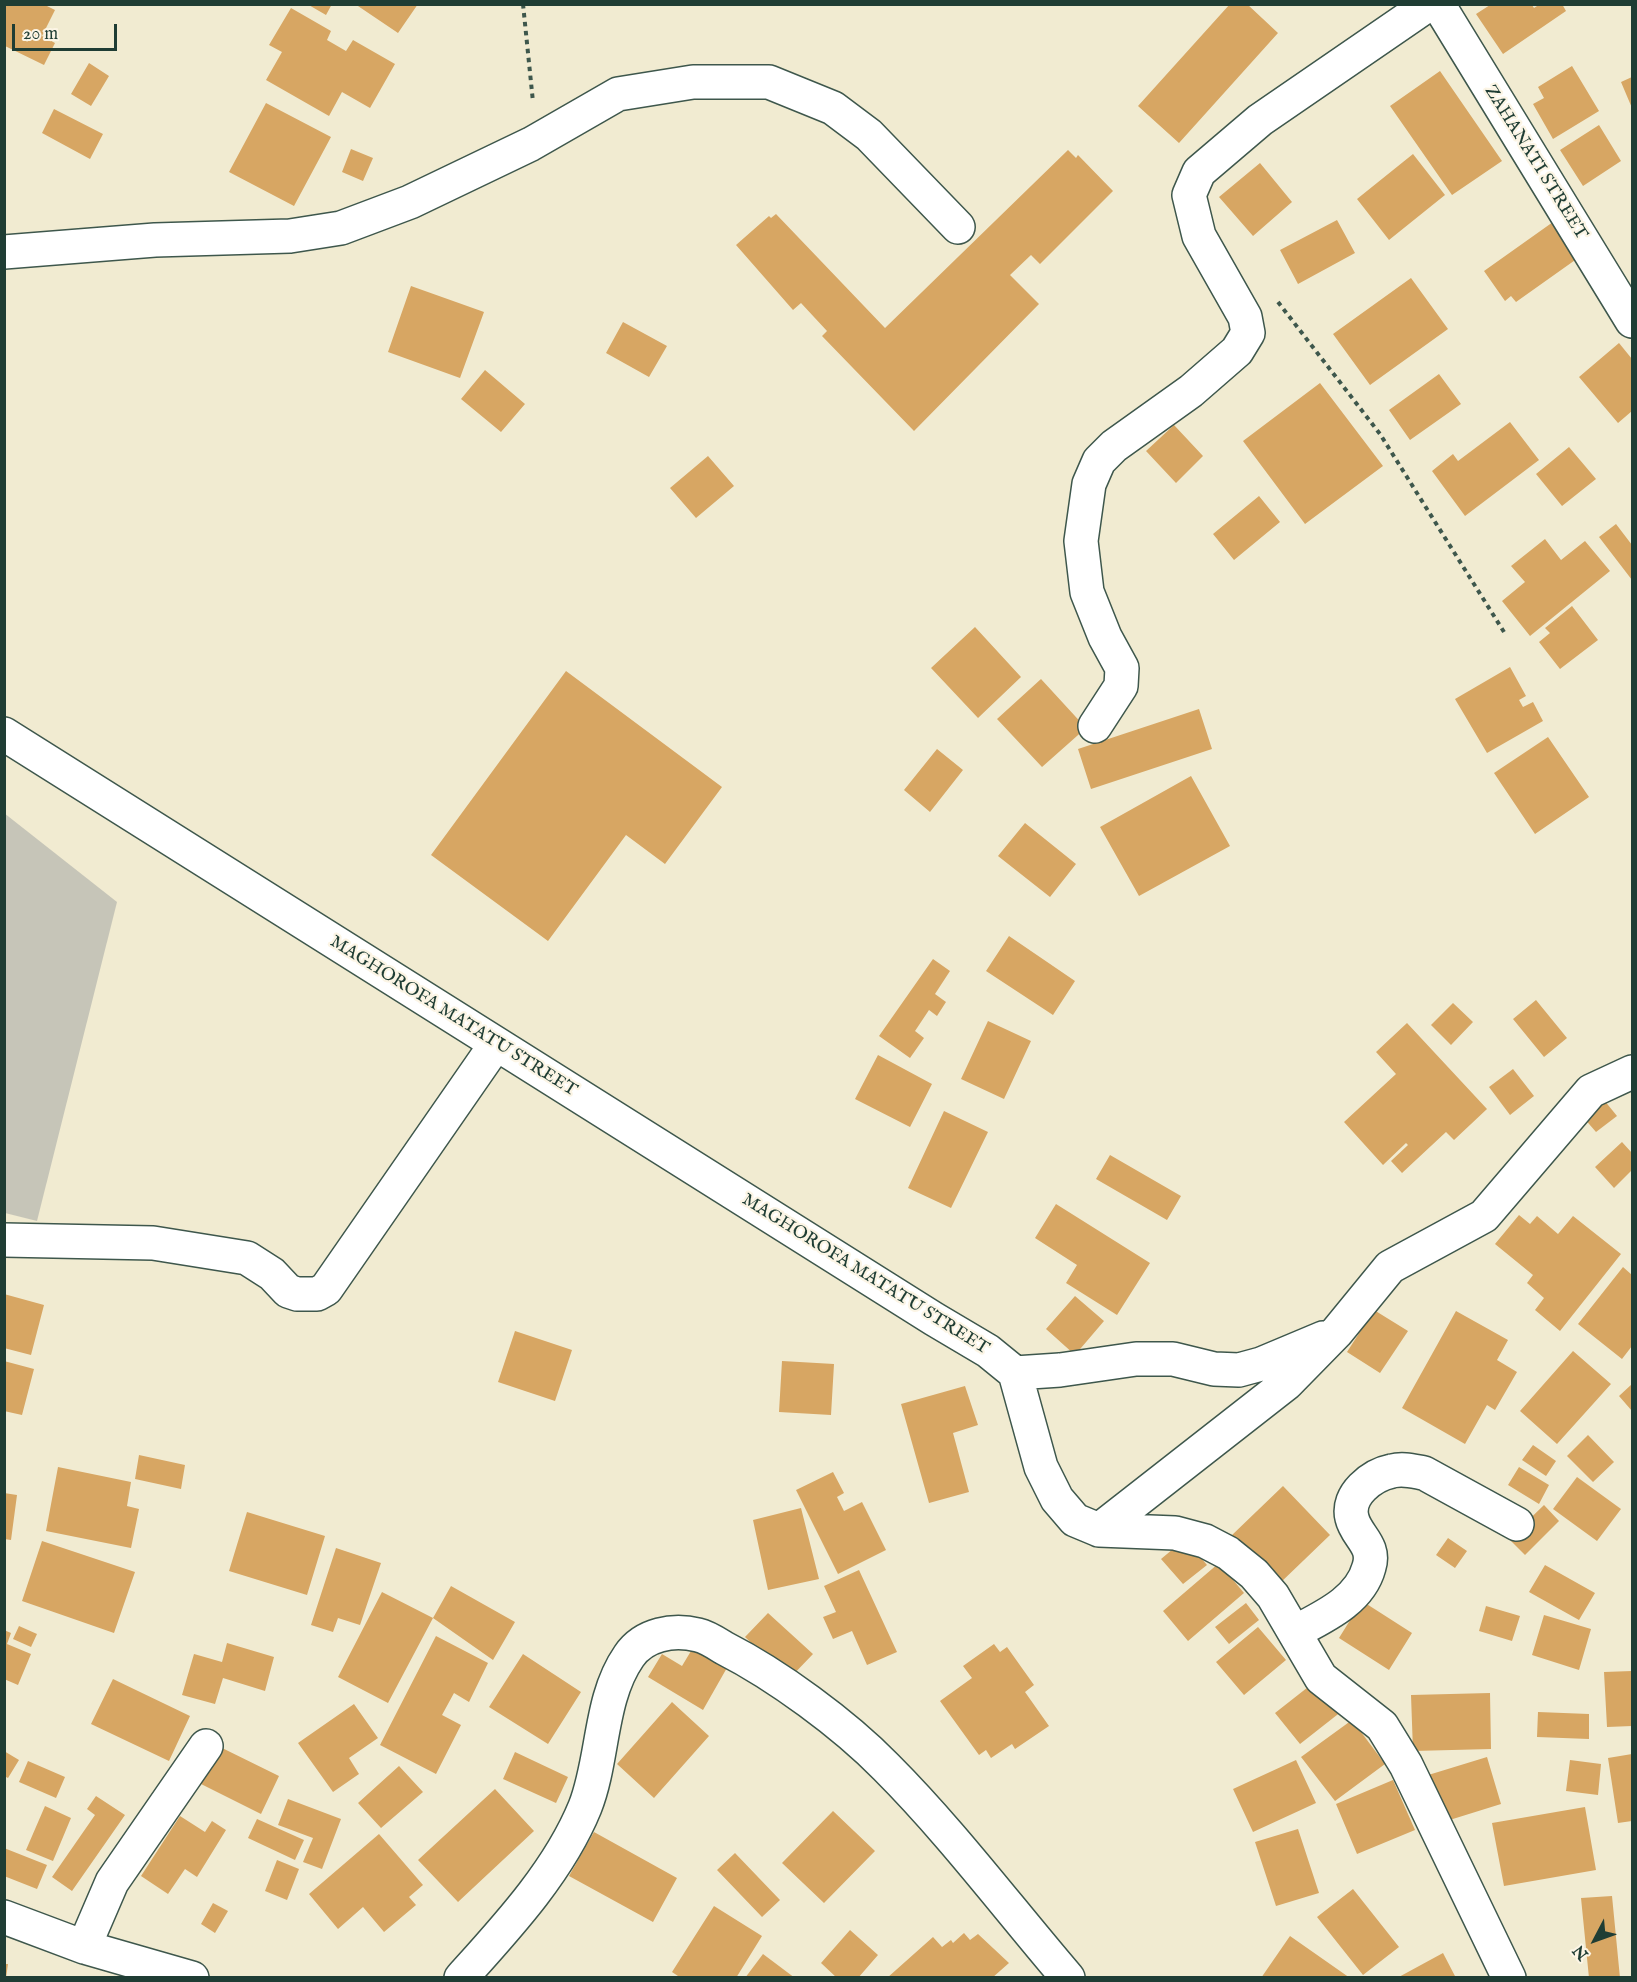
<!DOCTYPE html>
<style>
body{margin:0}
#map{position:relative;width:1637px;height:1982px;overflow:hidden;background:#f1ebd1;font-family:"IM FELL English",serif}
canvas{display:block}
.frame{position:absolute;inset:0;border:6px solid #1f3d34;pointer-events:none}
.north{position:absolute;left:1565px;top:1910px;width:60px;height:60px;-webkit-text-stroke:4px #fcf5e5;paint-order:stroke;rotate:229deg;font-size:16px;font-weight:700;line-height:24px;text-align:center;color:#1f3d34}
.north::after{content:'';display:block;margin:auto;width:21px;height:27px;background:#1f3d34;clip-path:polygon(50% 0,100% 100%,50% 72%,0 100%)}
.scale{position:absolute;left:12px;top:24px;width:105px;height:27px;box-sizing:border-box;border:3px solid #1f3d34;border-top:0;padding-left:8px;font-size:18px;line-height:21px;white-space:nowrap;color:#1f3d34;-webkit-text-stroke:4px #fcf5e5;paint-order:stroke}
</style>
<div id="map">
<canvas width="1637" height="1982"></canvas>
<div class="frame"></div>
<div class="north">N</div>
<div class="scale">20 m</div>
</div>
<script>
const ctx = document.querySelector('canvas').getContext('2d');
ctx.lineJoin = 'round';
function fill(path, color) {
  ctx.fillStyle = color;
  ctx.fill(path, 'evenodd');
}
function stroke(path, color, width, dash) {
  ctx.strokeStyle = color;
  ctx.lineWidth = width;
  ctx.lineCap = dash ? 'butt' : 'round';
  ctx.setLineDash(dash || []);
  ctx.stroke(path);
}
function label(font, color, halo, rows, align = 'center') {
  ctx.font = font + ' "IM FELL English",serif';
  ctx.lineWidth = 4.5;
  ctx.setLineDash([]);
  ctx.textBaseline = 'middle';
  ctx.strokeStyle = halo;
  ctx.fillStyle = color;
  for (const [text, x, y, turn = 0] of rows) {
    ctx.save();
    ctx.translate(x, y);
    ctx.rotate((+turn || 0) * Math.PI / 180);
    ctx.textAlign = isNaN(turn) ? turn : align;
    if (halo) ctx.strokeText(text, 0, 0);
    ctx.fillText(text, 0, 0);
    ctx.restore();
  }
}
fill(new Path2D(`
 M4,813L117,902L37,1221L5,1213Z`), '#c6c5b8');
fill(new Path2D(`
 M5,4H43L55,10L42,36L55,43L44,65L5,46Z
 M307,4H332L326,15Z
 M355,4H418L398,33Z
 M1230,4H1247L1278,33L1179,143L1138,106Z
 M1540,4H1562L1566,11L1503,54L1476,14L1490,5H1532L1534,8Z
 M291,8L331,31L327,40L346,51L353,40L395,64L370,108L342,92L329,116L266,80L282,52L269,45Z
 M89,63L109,76L91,106L71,94Z
 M1572,66L1599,111L1553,139L1533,104L1544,98L1538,87Z
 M1440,71L1502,161L1452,195L1390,106Z
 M1632,77V108L1621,82Z
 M266,103L331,137L294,206L229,172Z
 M54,109L103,134L90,159L42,133Z
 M1599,125L1621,161L1583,186L1560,150Z
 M351,149L373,158L363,181L342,172Z
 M1068,150L1076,158L1078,155L1113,191L1040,264L1031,255L1010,275L1039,304L914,431L822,336L827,331L801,303L793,310L736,245L769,216L771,218L776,214L885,328Z
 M1413,154L1445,195L1389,240L1357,199Z
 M1260,163L1292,202L1253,236L1219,197Z
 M1337,220L1355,253L1298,284L1280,250Z
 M1553,222L1578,258L1516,302L1511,296L1505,301L1484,271Z
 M1411,278L1448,329L1370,385L1333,334Z
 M411,286L484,312L460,378L388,352Z
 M623,322L667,346L649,377L606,353Z
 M1619,343L1632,359V411L1618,423L1579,377Z
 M485,370L525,404L501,432L461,399Z
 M1439,374L1461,404L1410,440L1389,410Z
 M1320,383L1383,466L1305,524L1243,441Z
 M1510,422L1539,460L1465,516L1432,471L1453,454L1458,461Z
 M1174,425L1203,456L1176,483L1146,451Z
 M1569,447L1596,479L1562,506L1536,474Z
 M708,456L734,486L696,518L670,488Z
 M1259,496L1280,522L1234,560L1213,534Z
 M1616,524L1632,545V580L1599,537Z
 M1545,539L1561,560L1585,541L1610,571L1530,636L1502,601L1525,582L1511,566Z
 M1572,606L1598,640L1560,669L1539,642L1550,633L1545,628Z
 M975,627L1021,677L978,718L931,668Z
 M1510,667L1526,696L1519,700L1523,707L1533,702L1543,721L1487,753L1455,699Z
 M566,671L722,787L665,864L626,835L548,941L431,855Z
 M1041,679L1086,728L1042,767L997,719Z
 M1199,709L1212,749L1091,789L1078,749Z
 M1548,737L1589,797L1535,834L1494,773Z
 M937,749L963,770L930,812L904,790Z
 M1191,776L1230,846L1139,896L1100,827Z
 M1025,823L1076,864L1050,897L998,856Z
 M1009,936L1075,981L1053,1015L986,971Z
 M933,959L950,971L935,994L946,1002L937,1016L929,1010L915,1031L924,1038L910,1058L879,1036Z
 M1536,1000L1567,1038L1544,1057L1513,1019Z
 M1453,1003L1473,1022L1451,1045L1431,1025Z
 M988,1021L1031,1041L1004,1099L961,1079Z
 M1407,1023L1487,1109L1454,1140L1446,1132L1402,1173L1391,1161L1408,1145L1406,1143L1383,1165L1344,1122L1396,1074L1376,1052Z
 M878,1055L932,1084L910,1127L855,1099Z
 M1513,1069L1534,1096L1510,1115L1489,1087Z
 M1604,1100L1617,1116L1596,1132L1583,1117Z
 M944,1111L988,1132L951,1208L908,1188Z
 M1622,1142L1632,1153V1170L1614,1188L1595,1167Z
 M1110,1155L1181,1196L1167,1220L1096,1179Z
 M1056,1204L1150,1263L1117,1315L1066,1283L1077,1265L1035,1238Z
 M1519,1215L1530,1224L1537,1216L1558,1234L1573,1216L1621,1254L1560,1331L1535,1310L1544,1298L1527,1283L1533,1275L1495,1244Z
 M1623,1267L1632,1275V1346L1622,1359L1578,1324Z
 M4,1294L44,1305L31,1355L4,1348Z
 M1075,1296L1104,1321L1075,1355L1046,1329Z
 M1374,1310L1408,1331L1380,1373L1347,1352Z
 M1456,1311L1508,1340L1497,1360L1517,1372L1495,1410L1487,1405L1465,1444L1402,1408Z
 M515,1331L572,1350L555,1401L498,1382Z
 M1573,1351L1611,1384L1557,1444L1520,1411Z
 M4,1361L34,1369L22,1415L4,1411Z
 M782,1361L834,1364L831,1415L779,1412Z
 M1632,1384V1411L1619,1396Z
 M965,1386L978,1425L953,1433L969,1492L929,1503L901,1404Z
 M1588,1435L1614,1462L1593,1482L1567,1456Z
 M1533,1445L1556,1461L1546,1476L1522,1460Z
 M139,1455L185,1465L181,1489L135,1479Z
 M58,1467L131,1482L127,1506L139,1509L131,1548L46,1531Z
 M1519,1467L1549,1485L1539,1504L1508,1485Z
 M833,1472L844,1493L837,1497L844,1511L862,1502L886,1550L838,1574L796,1490Z
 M1577,1477L1621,1509L1597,1541L1553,1509Z
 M1283,1486L1330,1535L1278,1585L1231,1536Z
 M4,1493L17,1495L11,1540L4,1539Z
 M1544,1505L1559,1521L1525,1555L1509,1539Z
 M801,1508L819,1579L768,1590L753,1520Z
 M247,1512L325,1536L307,1595L229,1571Z
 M1448,1538L1467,1551L1455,1568L1436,1555Z
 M1185,1539L1207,1565L1183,1584L1161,1559Z
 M42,1541L135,1572L114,1633L22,1601Z
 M336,1548L381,1563L360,1625L338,1618L333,1632L311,1625Z
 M1219,1563L1244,1593L1188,1641L1163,1611Z
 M1545,1565L1595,1593L1579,1620L1529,1592Z
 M859,1570L897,1652L867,1665L852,1631L833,1639L823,1617L836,1612L824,1586Z
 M451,1586L515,1622L493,1660L433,1618Z
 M382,1592L433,1618L388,1703L338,1677Z
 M1362,1601L1412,1633L1389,1670L1339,1638Z
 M1246,1603L1259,1620L1229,1644L1215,1627Z
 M1486,1606L1520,1616L1512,1641L1479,1631Z
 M768,1613L813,1654L789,1679L745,1637Z
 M1544,1615L1591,1629L1579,1670L1532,1655Z
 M19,1626L37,1634L31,1647L13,1639Z
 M1258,1627L1286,1660L1244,1695L1216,1662Z
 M4,1630L11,1633L7,1644L31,1654L18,1685L4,1679Z
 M436,1636L488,1663L469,1702L454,1693L442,1715L461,1725L436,1774L380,1745Z
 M227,1643L274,1657L265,1691L223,1678L215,1704L182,1695L194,1654L222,1662Z
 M994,1644L1000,1652L1007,1647L1034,1685L1025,1692L1049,1726L1015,1749L1012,1744L991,1758L986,1750L979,1755L940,1701L972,1678L963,1666Z
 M694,1646L728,1666L703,1710L648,1677L662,1654L682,1666Z
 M523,1654L581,1692L548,1744L489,1707Z
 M1632,1671V1726L1607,1727L1604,1672Z
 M113,1679L190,1716L169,1761L91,1724Z
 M1317,1680L1342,1711L1300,1744L1275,1713Z
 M1490,1693L1491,1749L1413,1751L1411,1695Z
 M672,1702L709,1736L654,1798L617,1764Z
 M354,1704L378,1738L349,1758L359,1774L333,1792L298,1743Z
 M1538,1712L1589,1714V1739L1537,1737Z
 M1352,1720L1385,1764L1335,1801L1301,1757Z
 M216,1745L279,1776L261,1814L197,1782Z
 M4,1751L19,1760L8,1778L4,1776Z
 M515,1752L568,1777L556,1803L503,1779Z
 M1632,1754V1821L1618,1823L1608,1758Z
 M1487,1757L1501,1804L1440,1823L1425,1776Z
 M1296,1760L1316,1803L1253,1832L1233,1789Z
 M1570,1760L1601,1764L1598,1795L1566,1791Z
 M28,1761L65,1777L56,1798L19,1782Z
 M399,1766L423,1792L381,1828L358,1803Z
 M1393,1780L1415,1830L1357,1854L1336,1804Z
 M495,1789L534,1831L458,1902L418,1860Z
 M96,1796L125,1815L72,1891L52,1877L95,1815L87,1809Z
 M288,1799L341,1819L322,1869L303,1862L313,1838L278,1825Z
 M45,1806L71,1818L53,1861L26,1850Z
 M1585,1807L1596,1870L1504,1886L1492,1823Z
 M833,1811L875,1851L824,1903L782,1863Z
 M180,1816L205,1832L212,1821L226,1830L197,1877L185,1869L168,1894L141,1876Z
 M257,1819L304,1840L295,1860L248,1838Z
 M1298,1829L1319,1893L1276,1906L1255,1842Z
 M594,1832L677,1878L653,1922L569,1876Z
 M379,1834L423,1885L409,1897L416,1905L384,1932L363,1907L338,1929L309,1894Z
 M4,1848L47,1865L37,1889L4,1876Z
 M735,1853L780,1900L762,1917L717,1870Z
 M277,1860L299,1869L287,1900L265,1891Z
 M1353,1889L1399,1947L1363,1975L1317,1917Z
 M1612,1896L1620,1978H1589L1581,1898Z
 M213,1903L228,1911L215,1933L201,1924Z
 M714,1906L762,1936L736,1978H681L672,1972Z
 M850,1930L878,1955L858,1978H837L821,1963Z
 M964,1933L970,1940L978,1934L1009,1963L992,1978H887L933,1937L942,1947L951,1940L953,1943Z
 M1290,1936L1350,1978H1261Z
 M1443,1953L1456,1978H1397Z
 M763,1954L795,1978H745Z
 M4,1964H8L6,1978H4Z`), '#d7a663');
const minor = new Path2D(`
 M1438,4L1632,321
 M4,252L155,240L290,236L341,228L410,202L531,144L618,94L693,82H769L833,108L869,135L958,227
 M1095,726L1121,686L1122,668L1105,637L1087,592L1081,541L1089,484L1099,461L1114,446L1191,391L1237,351L1248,333L1245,317L1199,236L1189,195L1199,172L1260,120L1429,4
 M4,734L934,1319L988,1351L1015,1373L1041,1467L1057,1499L1075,1520L1099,1530L1175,1533L1205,1541L1228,1553L1254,1574L1273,1596L1321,1678L1382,1726L1406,1765L1509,1978
 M4,1240L153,1243L247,1258L272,1274L288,1291L297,1294H317L326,1289L496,1044
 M1015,1373L1060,1370L1136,1359H1173L1214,1369L1239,1370L1261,1364L1323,1338
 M1099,1530L1287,1383L1336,1333L1390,1267L1484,1216L1591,1091L1632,1072
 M1295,1632C1323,1617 1360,1601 1369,1567C1376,1545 1356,1536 1352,1518C1346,1495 1372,1475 1392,1471C1403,1468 1413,1471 1424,1473L1517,1524
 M4,1917L84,1947L192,1978
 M84,1947L112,1882L206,1746
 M461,1978C507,1927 559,1871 585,1807C604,1759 599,1699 629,1656C644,1634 673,1629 698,1635C707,1637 716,1643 724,1648C777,1675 844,1724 886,1767C951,1832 1008,1908 1068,1978`);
stroke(minor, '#3e574c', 36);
stroke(new Path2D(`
 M523,4L533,102
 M1278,302L1380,434L1504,632`), '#3e574c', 4, [4.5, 4.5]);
stroke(minor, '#fff', 33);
label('18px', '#1f3d34', '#fcf5e5', [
 ["ZAHANATI STREET",1535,163,58],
 ["MAGHOROFA MATATU STREET",453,1017,32],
 ["MAGHOROFA MATATU STREET",865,1275,32]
]);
</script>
